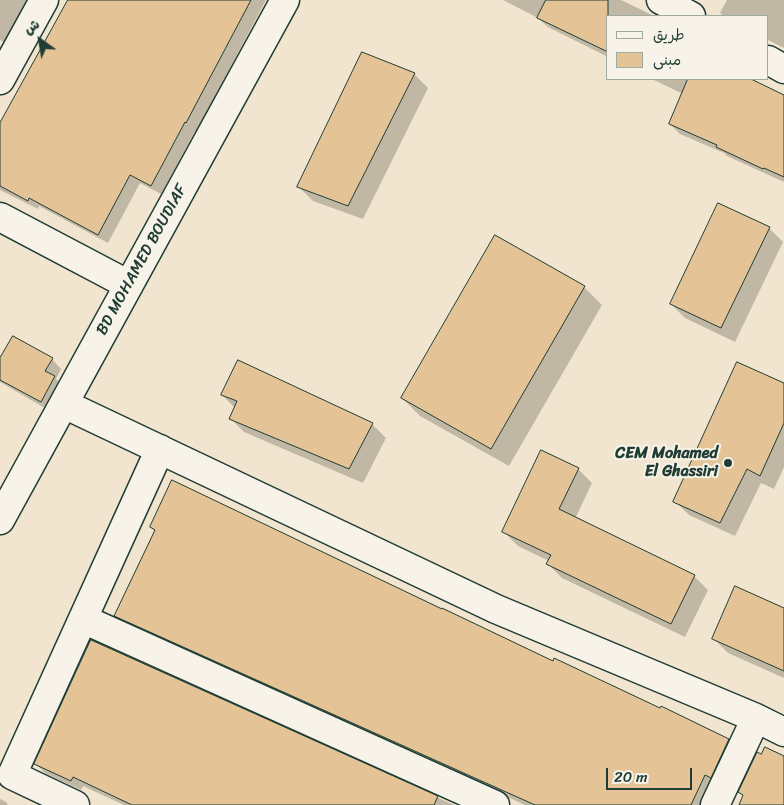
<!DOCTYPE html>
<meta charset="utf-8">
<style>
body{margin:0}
#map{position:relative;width:784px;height:805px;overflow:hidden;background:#f1e5cf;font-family:Sriracha,"Playpen Sans Arabic",sans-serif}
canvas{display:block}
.legend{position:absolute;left:606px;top:15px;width:162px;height:65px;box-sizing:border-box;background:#f7f3e8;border:1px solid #a1aaa0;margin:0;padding:6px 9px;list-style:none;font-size:15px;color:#1f3d34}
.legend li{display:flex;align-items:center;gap:10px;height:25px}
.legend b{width:25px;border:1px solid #a1aaa0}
.north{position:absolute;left:15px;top:15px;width:50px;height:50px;-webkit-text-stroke:4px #f7f3e8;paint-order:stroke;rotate:328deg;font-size:14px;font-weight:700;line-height:20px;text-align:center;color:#1f3d34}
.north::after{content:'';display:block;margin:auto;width:18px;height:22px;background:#1f3d34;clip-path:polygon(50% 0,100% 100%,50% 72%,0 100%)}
.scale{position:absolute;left:606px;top:768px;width:86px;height:22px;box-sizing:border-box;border:2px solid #1f3d34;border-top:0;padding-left:6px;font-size:15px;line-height:18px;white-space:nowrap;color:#1f3d34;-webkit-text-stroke:4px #f7f3e8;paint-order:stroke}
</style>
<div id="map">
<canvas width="784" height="805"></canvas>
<ul class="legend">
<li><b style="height:6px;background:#f7f3e8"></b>طريق</li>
<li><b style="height:14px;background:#e4c496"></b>مبنى</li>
</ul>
<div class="north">ش</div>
<div class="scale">20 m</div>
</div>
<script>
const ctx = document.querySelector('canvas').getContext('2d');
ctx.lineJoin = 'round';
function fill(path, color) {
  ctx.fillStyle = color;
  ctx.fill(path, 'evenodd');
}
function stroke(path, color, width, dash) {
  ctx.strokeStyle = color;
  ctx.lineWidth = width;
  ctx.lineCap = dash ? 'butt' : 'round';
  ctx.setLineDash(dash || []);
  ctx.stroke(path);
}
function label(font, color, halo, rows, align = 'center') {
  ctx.font = font + ' Sriracha,sans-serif';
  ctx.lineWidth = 4;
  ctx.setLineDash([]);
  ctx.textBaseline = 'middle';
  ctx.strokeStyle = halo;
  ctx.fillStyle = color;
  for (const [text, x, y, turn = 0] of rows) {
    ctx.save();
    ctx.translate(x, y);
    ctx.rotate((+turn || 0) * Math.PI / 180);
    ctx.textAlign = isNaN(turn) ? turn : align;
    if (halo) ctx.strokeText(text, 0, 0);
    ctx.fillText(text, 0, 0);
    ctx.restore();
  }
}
fill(new Path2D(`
 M0,0H29L6,43L0,40Z
 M69,0H266L196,132L195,131L161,194L140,183L108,243L39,206L38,209L0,190V126Z
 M503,0H621L654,16H608V57L548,27L538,18Z
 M727,0H784V48L768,40V16H724L720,13Z
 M414,74L428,88L363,219L313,201L299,187Z
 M652,79H749L784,96V182L727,156L724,153L680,134L670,124L683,94Z
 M769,228L783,242L735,342L685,318L671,304Z
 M584,287L602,305L509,466L420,416L402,398Z
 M52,359L61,369L56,379L64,387L50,411L0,382V361Z
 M784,384V467L774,489L761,483L735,536L689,515L675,501Z
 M222,395L372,424L386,438L363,483L244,432L230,418L235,408Z
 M578,469L592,483L575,519L694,576L708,590L685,637L562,578L548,564L549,561L518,546L504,532Z
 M151,527L553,662L728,740L738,749L705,805H525L125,625L115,615L155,531Z
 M784,609V678L728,653L714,639Z
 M91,641L454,805H124L83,786L81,790L45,773L36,764Z
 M0,799L6,802L8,805H0Z`), '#0003');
const building = new Path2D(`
 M68,0H251L186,123L185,122L151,186L130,175L98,235L29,198L28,201L0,186V123Z
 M546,0H608V52L537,18Z
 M362,52L415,73L348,206L297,187Z
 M688,79H751L784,95V177L764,168L763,169L716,147L717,145L669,124Z
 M718,203L770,227L721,328L670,304Z
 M495,235L585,286L491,449L401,398Z
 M13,336L53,358L45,371L55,376L41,402L0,380V358Z
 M238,360L373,423L349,469L229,419L237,401L221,395Z
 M737,362L784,383V423L760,476L747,469L720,523L673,502Z
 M541,450L579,468L559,509L695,575L671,624L546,564L551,555L502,532Z
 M172,480L442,609V608L553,661L554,658L660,708L661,706L729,739L711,778L705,775L691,805H535L114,616L155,530L150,527Z
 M735,586L784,608V671L712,639Z
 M91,640L438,796L434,805H132L73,777L71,781L34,764Z
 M765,747L784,756V805H739L743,795L738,792L757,752L761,754Z`);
fill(building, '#e4c496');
stroke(building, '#1f3d34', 1);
const minor = new Path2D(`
 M661,0L691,16
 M768,60L784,69
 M0,80L44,0
 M0,217L129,285
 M64,404L496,609L756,718L784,732
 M0,520L285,0
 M83,619L495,805
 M75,805L12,775L160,449
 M715,805L756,718`);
stroke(minor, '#1f3d34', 31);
stroke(minor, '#f7f3e8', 28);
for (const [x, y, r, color] of [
 [728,463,5,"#1f3d34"]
]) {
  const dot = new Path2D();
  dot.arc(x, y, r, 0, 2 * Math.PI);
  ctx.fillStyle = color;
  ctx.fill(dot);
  stroke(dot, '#f7f3e8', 2);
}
label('16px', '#1f3d34', '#f7f3e8', [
 ["BD MOHAMED BOUDIAF",142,260,-61]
]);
label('bold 16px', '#1f3d34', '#f7f3e8', [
 ["CEM Mohamed",718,454],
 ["El Ghassiri",718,472]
], 'right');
</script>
